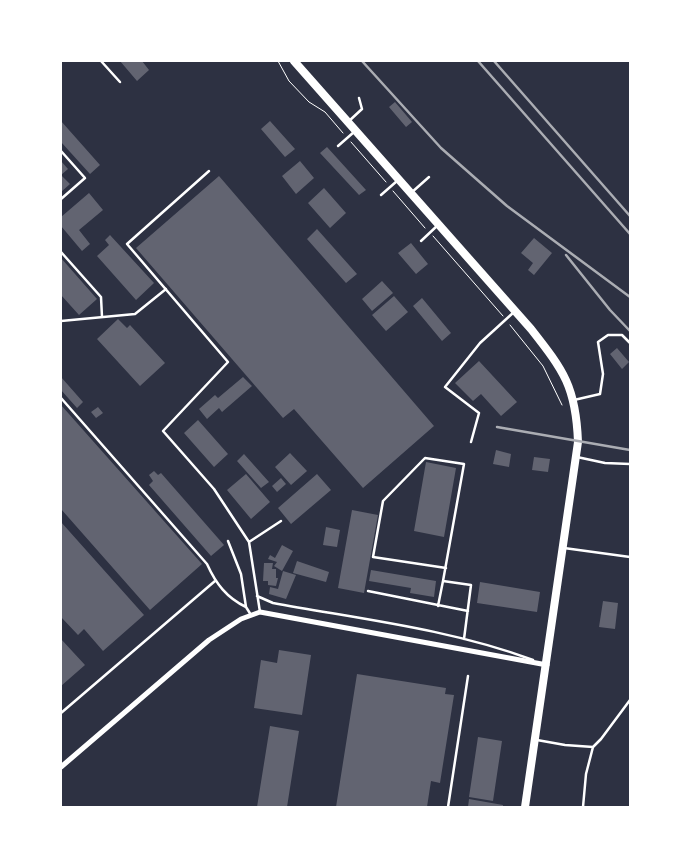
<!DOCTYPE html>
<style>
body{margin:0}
#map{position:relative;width:691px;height:868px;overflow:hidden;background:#2d3142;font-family:"Noto Sans",sans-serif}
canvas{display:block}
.frame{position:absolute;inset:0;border:62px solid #fff;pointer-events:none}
</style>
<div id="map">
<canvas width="691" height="868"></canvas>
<div class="frame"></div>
</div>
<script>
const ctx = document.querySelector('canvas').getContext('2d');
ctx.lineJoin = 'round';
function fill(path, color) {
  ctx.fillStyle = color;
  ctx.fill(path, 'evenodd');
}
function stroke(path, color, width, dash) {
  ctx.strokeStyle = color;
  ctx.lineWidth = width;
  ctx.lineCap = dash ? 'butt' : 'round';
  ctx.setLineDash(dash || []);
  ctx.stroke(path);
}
fill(new Path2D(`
 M120,61H142L149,70L137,81Z
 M395,102L412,122L406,127L389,107Z
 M61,121L100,165L90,174L61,142Z
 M270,121L295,149L285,157L261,129Z
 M327,147L366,190L359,195L320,153Z
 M61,161L68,169L61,175Z
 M300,161L314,178L296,194L282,176Z
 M61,175L70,184L61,192Z
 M219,176L434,426L363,488L294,409L283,418L136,248Z
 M324,188L346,213L330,228L308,203Z
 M89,193L103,210L79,230L90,244L82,251L61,226V217Z
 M317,229L357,274L346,283L307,239Z
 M110,235L154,283L136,300L97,256L109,245L105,240Z
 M534,238L552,253L534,275L528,270L533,263L521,253Z
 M411,243L428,264L416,274L398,253Z
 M61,258L97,299L79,315L61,295Z
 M382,281L393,293L372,311L362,299Z
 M394,296L408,312L386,331L372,315Z
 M422,298L451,333L442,341L413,306Z
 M118,319L127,328L130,325L165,363L140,386L97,339Z
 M617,348L629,362L622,369L610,354Z
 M479,361L517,402L501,416L481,394L473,401L455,383Z
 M61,377L83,402L77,408L61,390Z
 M243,377L252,386L222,412L219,408L207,419L199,409L215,395L218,398Z
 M61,405L202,564L150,610L61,509Z
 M98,407L103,413L96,418L91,412Z
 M198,420L228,454L214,467L184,433Z
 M496,450L511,454L509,467L493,464Z
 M290,453L307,471L291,485L275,467Z
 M244,454L269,482L261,488L237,461Z
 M534,457L550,459L548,472L532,470Z
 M426,462L456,468L444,537L414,531Z
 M154,471L158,475L161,473L224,545L211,556L149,485L153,481L149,475Z
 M246,474L270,502L251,519L227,490Z
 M317,474L331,490L291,524L278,508Z
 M281,478L286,484L277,492L272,486Z
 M352,510L378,515L364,593L338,588Z
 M61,522L144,615L103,651L84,629L78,635L61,617Z
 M326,527L340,530L337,547L323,545Z
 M282,545L293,551L282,571L274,566L277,562L268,559L270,555L275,558Z
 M297,561L329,572L326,582L293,573Z
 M264,563H273L272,569H276V578H278L276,586L268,585V581H263Z
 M371,570L436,581L434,597L410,593L411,588L369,581Z
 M283,571L296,575L286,599L269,594L270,587L278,589Z
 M480,582L540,592L537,612L477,603Z
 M603,601L618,603L615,629L599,627Z
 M61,639L85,665L61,686Z
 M279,650L311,655L302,715L254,708L261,660L277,663Z
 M357,674L446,688L445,694L454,695L440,783L431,781L427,807H336Z
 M270,726L299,731L287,807H257Z
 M478,737L502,741L493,801L469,797Z
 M469,799L503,805V807H468Z`), '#626471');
stroke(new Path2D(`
 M278,61L289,81L309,102L325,112L343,133
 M351,142L386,182
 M393,191L425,228
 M433,236L503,316
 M510,325L543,366L562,405`), '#fff', 1);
stroke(new Path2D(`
 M101,61L120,82
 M349,121L362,109L359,98
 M338,146L354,132
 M61,151L85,178L61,199
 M209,171L127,244L228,362L163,431L214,489L249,542L260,612
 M411,193L429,177
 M381,195L397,181
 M421,241L438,225
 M61,252L101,297L102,317
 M61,321L135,314L166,289
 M61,398L207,564C216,584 227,598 246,607
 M574,400L600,394L603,374L598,342L608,335H622L630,343
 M471,442L479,413L445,387L480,343L514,312
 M577,457L605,463L630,464
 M228,541L241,574L246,607L251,615
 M249,542L281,521
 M564,548L630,557
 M446,568L373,557L383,501L425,458L464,464L443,581L471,585L464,639
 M368,591L468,611
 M257,596L273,603C360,619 450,629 533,660
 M438,606L443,581
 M61,713L215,581
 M537,740L565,745L593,747L601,739L630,700
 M448,807L468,676
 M583,807L586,774L593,747`), '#fff', 2.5);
stroke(new Path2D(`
 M61,767L209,640L241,619L260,612L547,665`), '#fff', 5);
stroke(new Path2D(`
 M294,61L531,329C564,371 576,387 578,442L525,807`), '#fff', 8);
stroke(new Path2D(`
 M362,61L441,148L507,206L630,297
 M478,61L630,234
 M494,61L630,216
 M566,255L610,310L630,331
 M497,427L630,450`), '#abadb3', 2.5);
</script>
